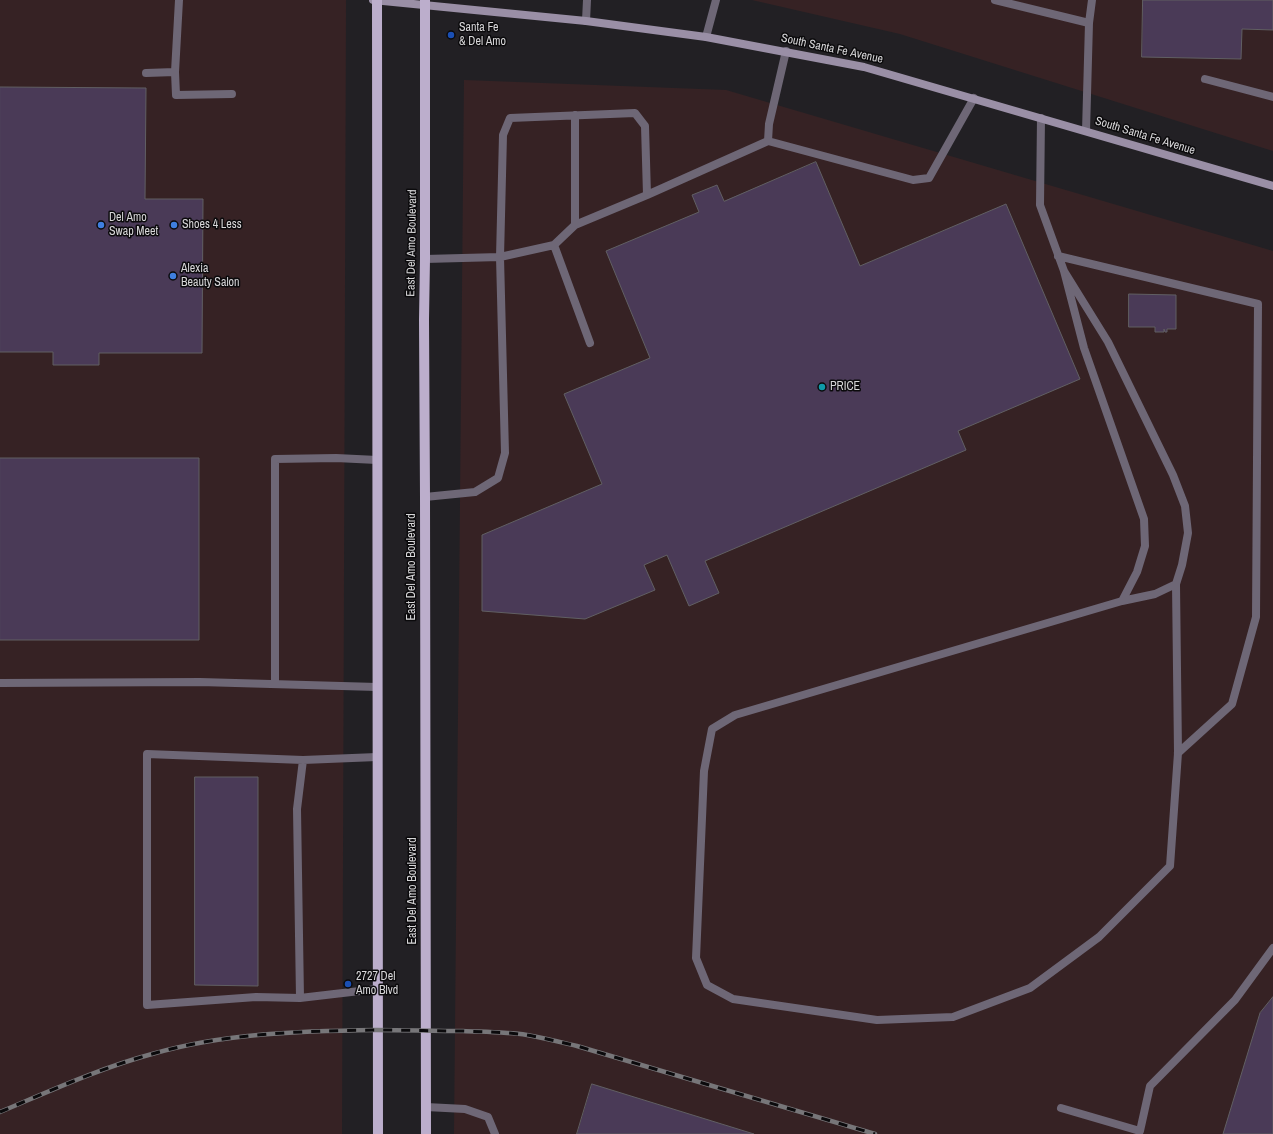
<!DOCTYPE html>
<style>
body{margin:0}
canvas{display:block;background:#222024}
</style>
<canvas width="1273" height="1134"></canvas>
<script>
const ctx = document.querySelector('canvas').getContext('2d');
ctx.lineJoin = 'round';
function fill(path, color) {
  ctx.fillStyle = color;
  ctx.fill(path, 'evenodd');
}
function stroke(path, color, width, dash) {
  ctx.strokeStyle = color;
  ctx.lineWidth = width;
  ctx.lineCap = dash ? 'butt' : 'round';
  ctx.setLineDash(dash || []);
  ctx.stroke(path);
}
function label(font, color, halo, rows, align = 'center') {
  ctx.font = font + ' "Archivo Narrow",sans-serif';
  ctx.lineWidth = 3;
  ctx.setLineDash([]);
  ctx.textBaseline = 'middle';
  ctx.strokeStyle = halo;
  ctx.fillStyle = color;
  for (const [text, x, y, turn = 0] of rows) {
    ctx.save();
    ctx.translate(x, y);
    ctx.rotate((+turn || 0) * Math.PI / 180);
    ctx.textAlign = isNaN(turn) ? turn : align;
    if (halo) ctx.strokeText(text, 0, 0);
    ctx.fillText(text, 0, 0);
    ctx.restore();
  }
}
fill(new Path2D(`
 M0,0H346L342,1134H0Z
 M752,0H1273V151L900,34Z
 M464,80L726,90L1273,251V1134H454Z`), '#362224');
const building = new Path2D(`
 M1143,0H1273V30L1242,29L1241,59L1142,57Z
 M0,87L146,88L145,199H203L202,353H99V365H53V352H0Z
 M816,162L860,266L1006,204L1080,379L958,431L966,450L705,561L719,593L689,606L667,555L644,565L655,590L585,619L482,611V535L602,484L564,394L650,358L606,251L699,212L692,195L717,185L724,201Z
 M1129,294L1176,295V329H1167V332H1165L1164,329V332H1155V327H1129Z
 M0,458H199V640H0Z
 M195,777H258V986L195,985Z
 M1273,997V1134H1223L1260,1013Z
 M592,1084L754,1134H577Z`);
fill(building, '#4a3a57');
stroke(building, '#615f63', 1);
stroke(new Path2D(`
 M179,0L175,72L176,95L232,94
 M995,0L1089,23
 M586,21L587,0
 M706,37L716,0
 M146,73L175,72
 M1205,79L1273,97
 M1041,118L1040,205L1064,271
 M1086,131L1089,23L1092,0
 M768,141L769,124L786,51
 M575,225V115
 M554,245L590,343
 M1058,256L1258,304L1256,617L1232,704L1178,753
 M425,259L500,257L554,245L575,225L647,195L768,141L913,180L929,178L974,98
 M1064,271L1108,342L1173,475L1185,506L1188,533L1182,565L1176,584L1155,594L1122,601L1137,572L1145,546L1144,519L1084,348Z
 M425,497L475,492L498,478L505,453L500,257L503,135L510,118L635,113L645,126L647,195
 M1122,601L735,715L712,729L704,771L696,958L707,985L733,999L877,1020L953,1017L1030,988L1099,937L1170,866L1178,753L1176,584
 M0,683L200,682L377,687
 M275,684V459L336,458L377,460
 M377,757L303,760L147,754V1005L256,997L300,998L377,989
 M300,998L297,809L303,760
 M426,1107L465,1109L488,1117L495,1134
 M1061,1108L1140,1131L1150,1086L1235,1000L1273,948`), '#6e6776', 8);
stroke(new Path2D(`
 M373,0L586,21L706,37L864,67L1273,186`), '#9a8fa6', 8);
stroke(new Path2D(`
 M377,0L378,1134
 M425,0V259L424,320L425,497L426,1134`), '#bcaecc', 10);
const rail = new Path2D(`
 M0,1112C50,1091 100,1068 152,1054C225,1033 300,1031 376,1030C405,1030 434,1031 463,1031C485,1032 506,1032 527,1035C544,1038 560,1042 577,1046L875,1134`);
stroke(rail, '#777679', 4.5);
stroke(rail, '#0b0a0c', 3, [9]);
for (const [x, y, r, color] of [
 [451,35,4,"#1a4fb4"],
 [101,225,4,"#3f7fe0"],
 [174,225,4,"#3f7fe0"],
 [173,276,4,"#3f7fe0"],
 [822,387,4,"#0f9aa8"],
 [348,984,4,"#1a4fb4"]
]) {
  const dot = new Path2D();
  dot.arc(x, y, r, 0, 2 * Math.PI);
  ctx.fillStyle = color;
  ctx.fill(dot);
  stroke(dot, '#0b0a0c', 1.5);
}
label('12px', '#d7d6d8', '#0b0a0c', [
 ["Santa Fe",459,28],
 ["& Del Amo",459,42],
 ["Del Amo",109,218],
 ["Swap Meet",109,232],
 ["Shoes 4 Less",182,225],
 ["Alexia",181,269],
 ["Beauty Salon",181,283],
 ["PRICE",830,387],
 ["2727 Del",356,977],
 ["Amo Blvd",356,991]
], 'left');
label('12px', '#d7d6d8', '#0b0a0c', [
 ["South Santa Fe Avenue",832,49,12],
 ["South Santa Fe Avenue",1145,136,17],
 ["East Del Amo Boulevard",412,243,-89],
 ["East Del Amo Boulevard",412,567,-90],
 ["East Del Amo Boulevard",413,891,-90]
]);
</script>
